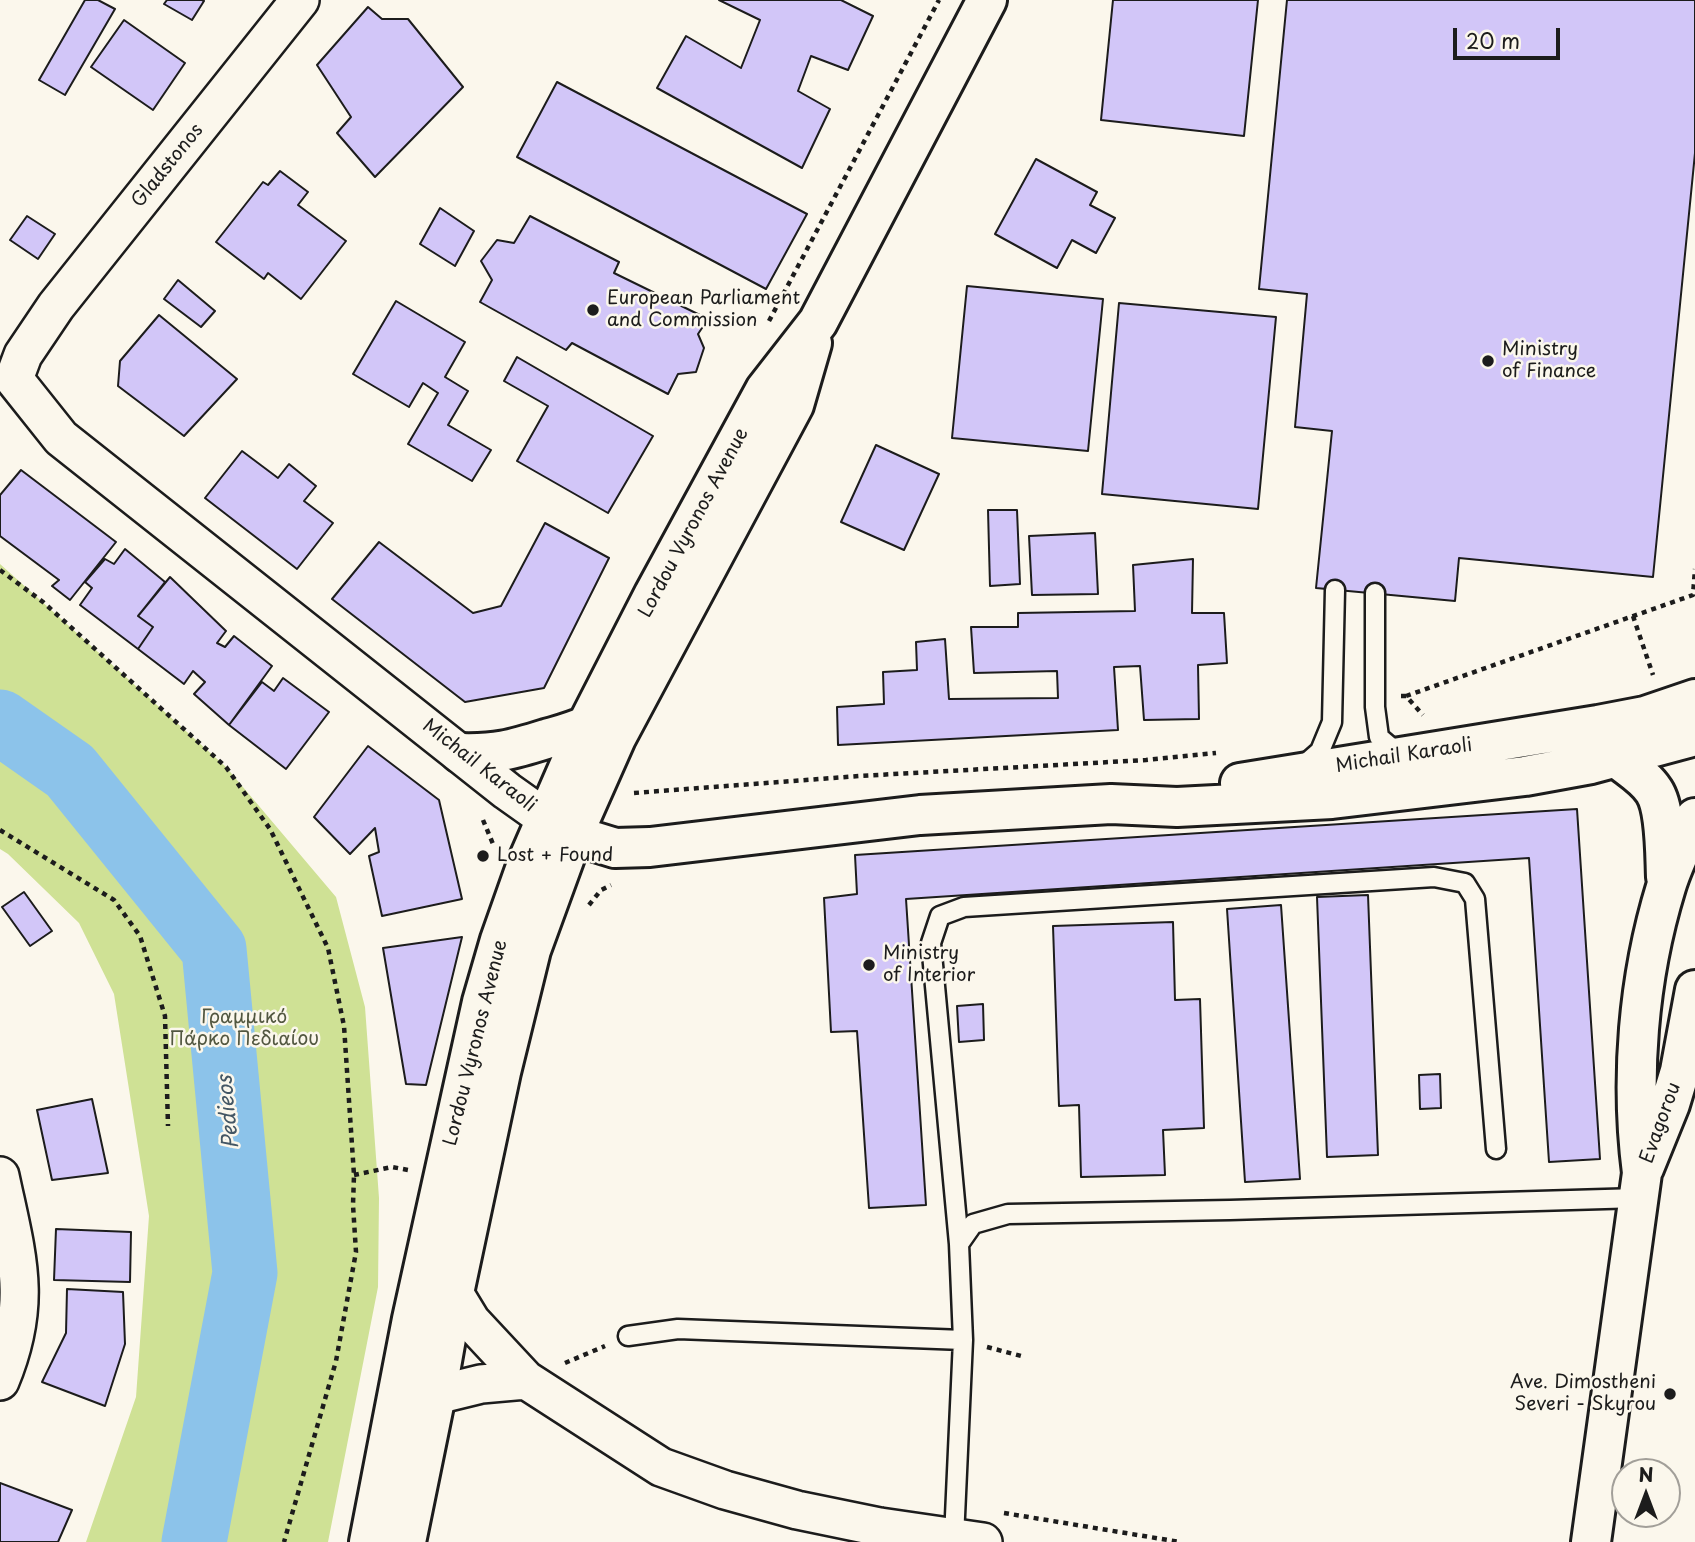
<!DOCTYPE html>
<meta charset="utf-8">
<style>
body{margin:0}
#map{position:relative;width:1695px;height:1542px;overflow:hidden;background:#fbf7ec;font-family:"Playpen Sans",sans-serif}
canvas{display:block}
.north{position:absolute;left:1611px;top:1458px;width:70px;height:70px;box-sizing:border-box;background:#fbf7ec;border:2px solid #a29f99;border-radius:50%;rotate:0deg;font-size:19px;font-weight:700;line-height:28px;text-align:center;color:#1c1c1c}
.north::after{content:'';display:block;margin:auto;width:24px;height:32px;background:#1c1c1c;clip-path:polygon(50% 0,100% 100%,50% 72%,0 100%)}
.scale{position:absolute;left:1453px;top:28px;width:107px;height:32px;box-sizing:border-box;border:4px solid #1c1c1c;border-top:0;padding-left:9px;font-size:21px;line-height:24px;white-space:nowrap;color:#1c1c1c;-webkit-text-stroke:5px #fbf7ec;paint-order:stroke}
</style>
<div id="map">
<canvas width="1695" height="1542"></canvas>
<div class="north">N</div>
<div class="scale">20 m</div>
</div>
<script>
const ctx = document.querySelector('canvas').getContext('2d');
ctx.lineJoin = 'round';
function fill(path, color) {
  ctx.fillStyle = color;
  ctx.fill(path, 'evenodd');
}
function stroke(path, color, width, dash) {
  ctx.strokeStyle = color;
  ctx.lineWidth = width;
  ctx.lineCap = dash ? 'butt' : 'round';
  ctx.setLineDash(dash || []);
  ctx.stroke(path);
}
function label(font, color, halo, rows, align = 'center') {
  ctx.font = font + ' "Playpen Sans",sans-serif';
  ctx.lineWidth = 5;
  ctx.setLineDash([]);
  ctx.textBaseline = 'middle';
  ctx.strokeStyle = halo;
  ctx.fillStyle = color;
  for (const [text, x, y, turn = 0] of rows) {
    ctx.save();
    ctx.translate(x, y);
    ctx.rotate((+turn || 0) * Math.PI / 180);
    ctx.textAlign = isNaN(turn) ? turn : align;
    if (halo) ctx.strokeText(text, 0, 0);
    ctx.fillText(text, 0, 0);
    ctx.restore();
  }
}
fill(new Path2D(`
 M0,564L226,767L336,897L365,1007L379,1198L378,1287L328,1542H86L136,1397L149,1216L114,994L79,923L8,854L0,849Z`), '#cfe195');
stroke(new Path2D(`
 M0,722L70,771L214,949L245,1273L194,1542`), '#8cc3ea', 65);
const building = new Path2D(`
 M85,0H98L115,9L65,95L39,80Z
 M167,0H202L204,1L192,20L164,4Z
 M719,0H841L873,16L848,70L811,56L798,91L830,109L802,168L657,88L686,36L741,68L760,20Z
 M1113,0H1258L1244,136L1101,120Z
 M1287,0H1695V153L1653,577L1459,558L1455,601L1316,588L1332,431L1295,427L1307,294L1259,289Z
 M368,7L382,19H408L463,87L375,177L337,133L351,117L317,65Z
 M124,20L185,63L153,110L91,67Z
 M557,82L807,214L766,289L517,157Z
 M1036,159L1097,192L1090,205L1115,218L1096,253L1072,240L1057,268L995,234Z
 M280,171L308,192L298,205L346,241L301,299L268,273L264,279L216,242L263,182L268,185Z
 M440,208L474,231L455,266L420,244Z
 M27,216L55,234L38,259L10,240Z
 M530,216L619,262L614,273L708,319L698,334L704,348L696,372L678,374L668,394L572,343L566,350L480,302L492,280L481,261L497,240L514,243Z
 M178,280L215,311L201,327L164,299Z
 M967,286L1103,299L1088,451L952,438Z
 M396,301L465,342L445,377L468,391L448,425L491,450L472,481L408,444L438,393L423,383L409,407L353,374Z
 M1119,303L1276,317L1258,509L1102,494Z
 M159,315L237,379L184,436L118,386L120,361Z
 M517,357L653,436L608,513L517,461L548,406L504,381Z
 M876,445L939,474L904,550L841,522Z
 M242,451L278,478L289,464L316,486L304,501L333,523L297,569L205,498Z
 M21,470L116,542L70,600L52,586L59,580L0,536V495Z
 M988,510H1017L1020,584L990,586Z
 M545,523L609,558L544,688L465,702L332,599L379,542L473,613L501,606Z
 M1095,533L1098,594L1032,595L1029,536Z
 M125,549L165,582L138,616L153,627L138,649L80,605L92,588L85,582L105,559L114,564Z
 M1193,559L1192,613H1224L1227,663L1198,665L1199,719L1144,720L1140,666L1114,667L1118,730L838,745L837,707L884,704L883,672L917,670L916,642L945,639L949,699L1058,698L1057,671L974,673L971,627H1018V613L1135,611L1133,565Z
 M170,577L226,631L217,643L225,647L234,636L272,666L229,725L194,694L205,682L193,671L184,684L138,649L153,627L138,616Z
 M283,678L329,712L286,769L229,725L262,682L274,691Z
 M368,746L439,800L462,899L382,916L369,856L379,852L375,828L350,854L314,817Z
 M1577,809L1600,1159L1549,1162L1529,858L906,899L926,1205L869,1208L857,1031L831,1032L824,898L857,894L855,855Z
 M24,892L52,931L30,946L2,907Z
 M1368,895L1378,1155L1327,1157L1317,897Z
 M1281,905L1300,1179L1245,1182L1227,909Z
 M1173,922L1175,1000L1200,999L1204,1128L1163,1130L1165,1175L1081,1177L1079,1105L1059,1106L1053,926Z
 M462,937L426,1085L406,1084L383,948Z
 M983,1004L984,1040L959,1042L957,1006Z
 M1440,1074L1441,1108L1420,1109L1419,1075Z
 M92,1099L108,1173L52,1180L37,1110Z
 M56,1229L131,1232L130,1282L54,1280Z
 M67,1289L123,1292L125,1344L105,1406L42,1382L66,1333Z
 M0,1483L72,1510L58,1542H0Z`);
fill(building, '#d2c6f8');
stroke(building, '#1c1c1c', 2);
const lane = new Path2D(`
 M1375,593V707L1379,737L1399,754
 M1304,765L1320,751L1332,722L1335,590
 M959,1244L931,943L940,916L964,907L1434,877L1465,883L1475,899L1496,1149
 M628,1336L678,1329L963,1340
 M954,1538L963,1340L959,1244L973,1224L1008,1214L1230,1210L1639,1198`);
const street = new Path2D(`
 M300,0L56,306L23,355L14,379L61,438L507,791L545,818
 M0,1176C17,1256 33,1302 0,1381
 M454,1293L471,1321L526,1380L661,1467L725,1490L797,1510L880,1527L983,1542
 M436,1395L481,1384L526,1380`);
const secondary = new Path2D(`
 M460,753C496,754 511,750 546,739C560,735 573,732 587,725
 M1617,758C1629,768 1645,777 1654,791C1666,809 1665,855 1666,877
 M1240,783L1598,725L1645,716L1695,699
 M553,823L573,835L615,848L650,847L920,815L1111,804L1177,807L1332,799L1525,776L1591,764L1695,736
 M1644,1168L1670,1104L1680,1071L1695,990
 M369,1542L412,1319L482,1002L500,940L529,858L587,725L654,594L765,390L818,322L987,0
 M406,1542L436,1395L454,1293L501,1072L531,950L573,835L616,738L794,405L812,343
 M1591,1542L1642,1173C1630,1079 1638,978 1666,887C1673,863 1685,841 1695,818`);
stroke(lane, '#1c1c1c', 23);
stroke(street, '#1c1c1c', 42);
stroke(secondary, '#1c1c1c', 44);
stroke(new Path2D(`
 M769,321L939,0
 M0,570L43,602L226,767L270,829L328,948L344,1026L354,1175L353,1205L356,1252L336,1361L284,1542
 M1633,616L1653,675
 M1401,696H1406L1423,715
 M1406,696L1693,595L1695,569
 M634,793L859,776L1146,760L1216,753
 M483,820L493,844
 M0,830L114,900L140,936L165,1016L168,1126
 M589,905L601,890L611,885
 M354,1175L392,1167L408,1170
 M987,1347L1025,1357
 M565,1363L605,1346
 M1004,1513L1180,1542`), '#1c1c1c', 4.5, [5, 5]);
stroke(lane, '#fbf7ec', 18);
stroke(street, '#fbf7ec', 37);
stroke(secondary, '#fbf7ec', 38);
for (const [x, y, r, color] of [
 [593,310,7,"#1c1c1c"],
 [1488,361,7,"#1c1c1c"],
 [483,856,7,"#1c1c1c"],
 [869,965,7,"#1c1c1c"],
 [1670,1394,7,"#1c1c1c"]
]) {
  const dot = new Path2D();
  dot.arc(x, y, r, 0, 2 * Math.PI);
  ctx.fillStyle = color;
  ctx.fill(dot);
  stroke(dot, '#fbf7ec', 2.5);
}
label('19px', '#1c1c1c', '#fbf7ec', [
 ["Gladstonos",168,166,-51],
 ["Lordou Vyronos Avenue",694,523,-62],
 ["Michail Karaoli",1404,756,-9],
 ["Michail Karaoli",479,766,38],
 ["Lordou Vyronos Avenue",476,1043,-76],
 ["Evagorou",1661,1123,-70]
]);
label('19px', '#1c1c1c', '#fbf7ec', [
 ["European Parliament",607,299],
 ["and Commission",607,321],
 ["Ministry",1502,350],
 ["of Finance",1502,372],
 ["Lost + Found",497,856],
 ["Ministry",883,954],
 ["of Interior",883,976],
 ["Ave. Dimostheni",1656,1383,"right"],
 ["Severi - Skyrou",1656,1405,"right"]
], 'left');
label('19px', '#525740', '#fbf7ec', [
 ["Γραμμικό",244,1018],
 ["Πάρκο Πεδιαίου",244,1040]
]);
label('italic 21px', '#435664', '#fbf7ec', [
 ["Pedieos",229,1112,-95]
]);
</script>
